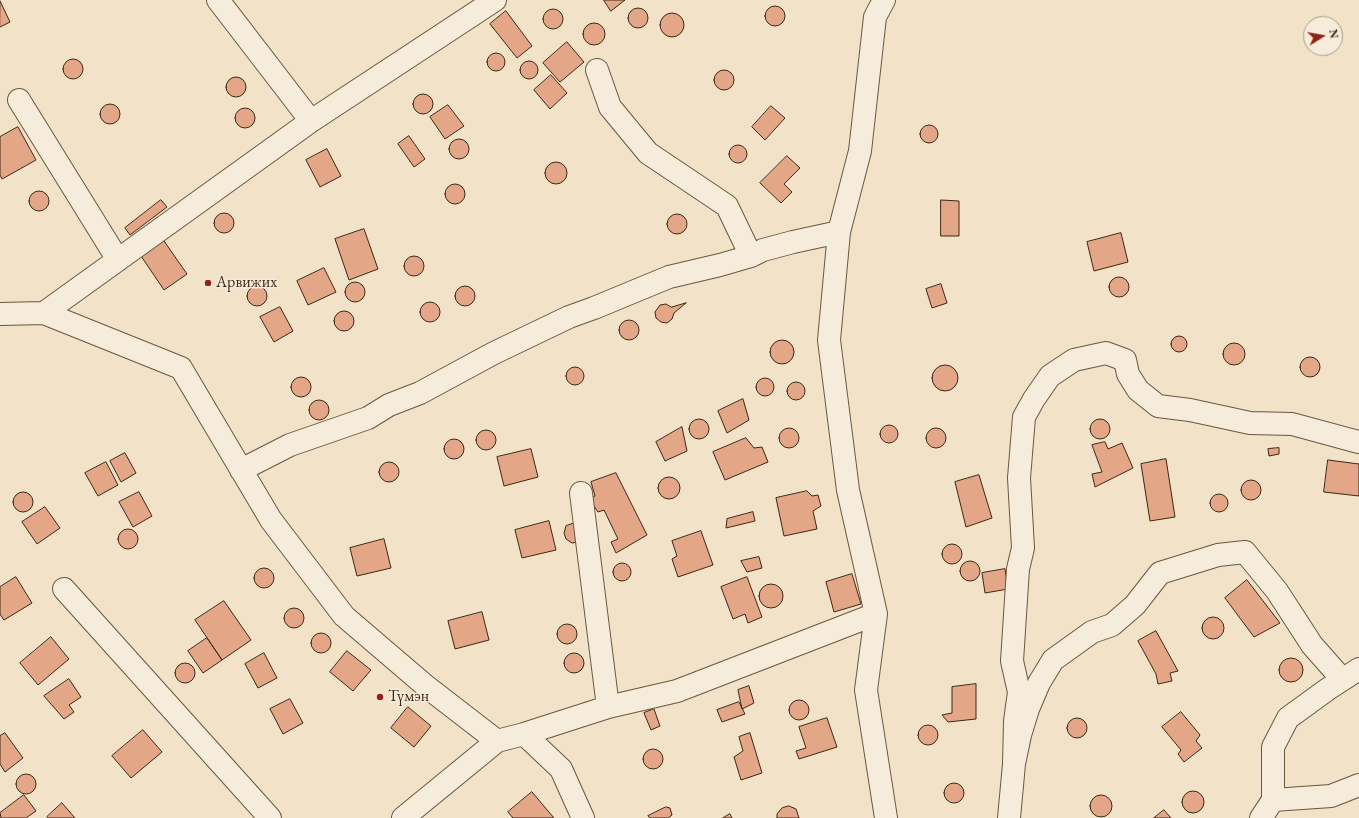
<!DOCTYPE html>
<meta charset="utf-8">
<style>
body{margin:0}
#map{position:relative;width:1359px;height:818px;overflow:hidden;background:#f1e2c8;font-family:"EB Garamond",serif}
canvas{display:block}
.north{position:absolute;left:1303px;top:16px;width:40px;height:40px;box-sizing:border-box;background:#f6ecdb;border:1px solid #ac9d8b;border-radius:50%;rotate:79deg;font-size:11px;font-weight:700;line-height:16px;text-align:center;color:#3e2713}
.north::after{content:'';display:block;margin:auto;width:14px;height:18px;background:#8f2418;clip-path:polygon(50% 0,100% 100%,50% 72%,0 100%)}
</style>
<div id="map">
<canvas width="1359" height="818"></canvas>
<div class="north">N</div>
</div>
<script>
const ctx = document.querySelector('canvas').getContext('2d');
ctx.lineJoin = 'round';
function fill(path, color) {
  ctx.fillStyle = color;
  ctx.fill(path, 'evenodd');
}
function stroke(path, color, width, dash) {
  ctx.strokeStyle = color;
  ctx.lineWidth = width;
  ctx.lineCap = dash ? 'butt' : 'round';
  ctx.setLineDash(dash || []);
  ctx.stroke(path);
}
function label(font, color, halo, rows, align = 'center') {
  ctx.font = font + ' "EB Garamond",serif';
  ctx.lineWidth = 3;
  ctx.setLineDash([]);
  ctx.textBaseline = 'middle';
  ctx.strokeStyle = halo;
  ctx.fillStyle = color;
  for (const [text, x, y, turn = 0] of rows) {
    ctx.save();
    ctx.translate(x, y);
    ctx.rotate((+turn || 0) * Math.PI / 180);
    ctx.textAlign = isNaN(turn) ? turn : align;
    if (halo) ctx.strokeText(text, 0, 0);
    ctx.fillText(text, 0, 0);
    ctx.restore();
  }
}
const building = new Path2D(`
 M604,0H625L611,11Z
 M0,1L10,22L0,27Z
 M765 16a10 10 0 1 1 20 0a10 10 0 1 1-20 0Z
 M628 18a10 10 0 1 1 20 0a10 10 0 1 1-20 0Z
 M543 19a10 10 0 1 1 20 0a10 10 0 1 1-20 0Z
 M506,11L532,46L517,58L490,24Z
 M660 25a12 12 0 1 1 24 0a12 12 0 1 1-24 0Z
 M583 34a11 11 0 1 1 22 0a11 11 0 1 1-22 0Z
 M567,42L584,62L560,82L543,63Z
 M487 62a9 9 0 1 1 18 0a9 9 0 1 1-18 0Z
 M63 69a10 10 0 1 1 20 0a10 10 0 1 1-20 0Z
 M520 70a9 9 0 1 1 18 0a9 9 0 1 1-18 0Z
 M714 80a10 10 0 1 1 20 0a10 10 0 1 1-20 0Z
 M551,75L567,93L550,109L534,90Z
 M226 87a10 10 0 1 1 20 0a10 10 0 1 1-20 0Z
 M413 104a10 10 0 1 1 20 0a10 10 0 1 1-20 0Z
 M100 114a10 10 0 1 1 20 0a10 10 0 1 1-20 0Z
 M448,105L464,126L445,139L430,117Z
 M771,106L785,118L765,140L752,127Z
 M235 118a10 10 0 1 1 20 0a10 10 0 1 1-20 0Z
 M920 134a9 9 0 1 1 18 0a9 9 0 1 1-18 0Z
 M18,127L36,160L2,179L0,175V137Z
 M409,136L425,159L414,167L398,144Z
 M449 149a10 10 0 1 1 20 0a10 10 0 1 1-20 0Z
 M729 154a9 9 0 1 1 18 0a9 9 0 1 1-18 0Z
 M327,149L341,176L320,187L306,160Z
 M787,156L800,168L784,184L792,192L781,203L760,183Z
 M545 173a11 11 0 1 1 22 0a11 11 0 1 1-22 0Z
 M445 194a10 10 0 1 1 20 0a10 10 0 1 1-20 0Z
 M29 201a10 10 0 1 1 20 0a10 10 0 1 1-20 0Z
 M161,200L167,207L130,235L125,228Z
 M941,200L959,201V236H941Z
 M214 223a10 10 0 1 1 20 0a10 10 0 1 1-20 0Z
 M667 224a10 10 0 1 1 20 0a10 10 0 1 1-20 0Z
 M364,229L378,269L349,280L335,239Z
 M1121,233L1128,262L1094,271L1087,242Z
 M164,241L187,274L164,290L141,256Z
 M404 266a10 10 0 1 1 20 0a10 10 0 1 1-20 0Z
 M324,268L336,292L308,305L297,281Z
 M1109 287a10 10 0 1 1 20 0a10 10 0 1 1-20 0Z
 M345 292a10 10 0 1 1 20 0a10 10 0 1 1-20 0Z
 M941,284L947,303L932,308L926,289Z
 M455 296a10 10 0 1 1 20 0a10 10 0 1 1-20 0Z
 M247 296a10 10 0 1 1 20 0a10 10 0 1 1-20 0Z
 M420 312a10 10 0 1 1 20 0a10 10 0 1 1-20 0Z
 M686,303L674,313L672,319L667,323L661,322L656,318L655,312L660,305L666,304L671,307Z
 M280,307L293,331L274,342L260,317Z
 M334 321a10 10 0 1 1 20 0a10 10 0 1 1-20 0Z
 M619 330a10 10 0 1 1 20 0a10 10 0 1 1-20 0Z
 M1171 344a8 8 0 1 1 16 0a8 8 0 1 1-16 0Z
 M770 352a12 12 0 1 1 24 0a12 12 0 1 1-24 0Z
 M1223 354a11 11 0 1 1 22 0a11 11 0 1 1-22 0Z
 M1300 367a10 10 0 1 1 20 0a10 10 0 1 1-20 0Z
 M932 378a13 13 0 1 1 26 0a13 13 0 1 1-26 0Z
 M566 376a9 9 0 1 1 18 0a9 9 0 1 1-18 0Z
 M291 387a10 10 0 1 1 20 0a10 10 0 1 1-20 0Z
 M756 387a9 9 0 1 1 18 0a9 9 0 1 1-18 0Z
 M787 391a9 9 0 1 1 18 0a9 9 0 1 1-18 0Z
 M743,399L749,420L727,433L718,411Z
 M309 410a10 10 0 1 1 20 0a10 10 0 1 1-20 0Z
 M689 429a10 10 0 1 1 20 0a10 10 0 1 1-20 0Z
 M1090 429a10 10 0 1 1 20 0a10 10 0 1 1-20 0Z
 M880 434a9 9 0 1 1 18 0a9 9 0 1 1-18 0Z
 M682,427L687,451L665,461L656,442Z
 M779 438a10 10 0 1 1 20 0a10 10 0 1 1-20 0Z
 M926 438a10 10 0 1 1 20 0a10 10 0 1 1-20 0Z
 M476 440a10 10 0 1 1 20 0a10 10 0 1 1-20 0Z
 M746,438L754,448L762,447L768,462L725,480L713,452Z
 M444 449a10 10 0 1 1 20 0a10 10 0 1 1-20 0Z
 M1105,442L1108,449L1122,443L1133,468L1095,487L1092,474L1102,472L1092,445Z
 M1279,448V454L1269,456L1268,449Z
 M531,449L538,477L504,486L497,457Z
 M125,453L136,473L121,482L110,461Z
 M1166,459L1175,517L1150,521L1141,464Z
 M1328,460L1359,464V496L1324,492Z
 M379 472a10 10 0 1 1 20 0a10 10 0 1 1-20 0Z
 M106,462L118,485L98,496L85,473Z
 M616,473L647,535L616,553L611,542L618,539L604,510L598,512L589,499L595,496L591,482Z
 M979,475L992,518L966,527L955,482Z
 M658 488a11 11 0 1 1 22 0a11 11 0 1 1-22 0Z
 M1241 490a10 10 0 1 1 20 0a10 10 0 1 1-20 0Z
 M807,491L812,496L818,495L821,506L813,511L817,529L784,536L776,498Z
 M139,492L152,516L133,527L119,502Z
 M13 502a10 10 0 1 1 20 0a10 10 0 1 1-20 0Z
 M1210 503a9 9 0 1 1 18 0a9 9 0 1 1-18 0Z
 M45,507L60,528L37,544L22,522Z
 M753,512L755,521L726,528L727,519Z
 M549,521L556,550L522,558L515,530Z
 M575,523L578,542L572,543L566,539L564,533L566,526Z
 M118 539a10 10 0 1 1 20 0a10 10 0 1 1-20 0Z
 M701,531L713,565L678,577L672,559L677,556L672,541Z
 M384,539L391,568L357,576L350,548Z
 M942 554a10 10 0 1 1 20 0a10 10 0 1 1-20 0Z
 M759,557L762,568L747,572L741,561Z
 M960 571a10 10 0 1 1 20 0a10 10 0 1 1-20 0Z
 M613 572a9 9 0 1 1 18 0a9 9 0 1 1-18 0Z
 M254 578a10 10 0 1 1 20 0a10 10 0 1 1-20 0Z
 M1005,569L1008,589L985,593L982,573Z
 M852,574L861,604L834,612L826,582Z
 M16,577L32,603L4,620L0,614V587Z
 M747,577L762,617L748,623L745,614L733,619L721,587Z
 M1247,580L1280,623L1254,637L1225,598Z
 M759 596a12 12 0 1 1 24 0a12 12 0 1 1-24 0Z
 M224,601L251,640L222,660L195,620Z
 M284 618a10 10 0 1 1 20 0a10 10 0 1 1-20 0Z
 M482,612L489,640L455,649L448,621Z
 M1202 628a11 11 0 1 1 22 0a11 11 0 1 1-22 0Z
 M557 634a10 10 0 1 1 20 0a10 10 0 1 1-20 0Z
 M1156,631L1178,671L1170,673L1172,681L1158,684L1156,674L1138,641Z
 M311 643a10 10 0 1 1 20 0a10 10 0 1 1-20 0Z
 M51,637L69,659L38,685L20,663Z
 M207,638L222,660L203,673L188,651Z
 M347,651L371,670L353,691L330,672Z
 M564 663a10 10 0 1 1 20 0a10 10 0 1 1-20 0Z
 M264,653L277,678L258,688L245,664Z
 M1279 670a12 12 0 1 1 24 0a12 12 0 1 1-24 0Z
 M175 673a10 10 0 1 1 20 0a10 10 0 1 1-20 0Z
 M69,679L81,697L69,705L74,712L64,719L44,696Z
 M976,684V719L948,722L942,715L952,713V687Z
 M749,686L754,703L742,709L738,690Z
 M290,699L303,723L283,734L270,709Z
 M789 710a10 10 0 1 1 20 0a10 10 0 1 1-20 0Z
 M739,702L745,714L722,722L717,710Z
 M408,707L431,726L414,747L391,728Z
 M654,709L660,726L651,730L644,713Z
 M1181,712L1200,735L1196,741L1202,748L1184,762L1178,754L1181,750L1162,727Z
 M827,718L837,747L799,759L796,751L806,748L799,727Z
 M1067 728a10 10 0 1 1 20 0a10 10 0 1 1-20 0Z
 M918 735a10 10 0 1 1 20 0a10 10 0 1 1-20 0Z
 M143,730L162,752L131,778L112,756Z
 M5,733L23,758L5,772L0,764V736Z
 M750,733L762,773L741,780L734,757L743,751L739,737Z
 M643 759a10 10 0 1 1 20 0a10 10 0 1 1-20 0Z
 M16 784a10 10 0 1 1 20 0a10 10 0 1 1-20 0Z
 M944 793a10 10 0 1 1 20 0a10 10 0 1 1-20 0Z
 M1182 802a11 11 0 1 1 22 0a11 11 0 1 1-22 0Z
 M532,792L554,818H513L508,812Z
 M24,795L36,811L26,818H1L0,813Z
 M1090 806a11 11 0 1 1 22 0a11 11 0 1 1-22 0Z
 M62,803L75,818H48L47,817Z
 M789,806L796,809L799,818H777V814L782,808Z
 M666,807L670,808L672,815L668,818H650L648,816Z
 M1164,810L1171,818H1154Z
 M730,814L732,818H723Z`);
fill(building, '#e3a687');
stroke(building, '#3e2713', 1);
const street = new Path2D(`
 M218,0L311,121
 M884,0L875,17L860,151L839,232L829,340L848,490L876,614L866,690L886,818
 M597,70L610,107L648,153L727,206L751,256
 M19,100L118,260
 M44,313L311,121L495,0
 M0,314L44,313L181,368L271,520L344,616L427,687L497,741L524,734L561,769L583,818
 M241,470L290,445L368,418L389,405L420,393L494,353L569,317L594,308L669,277L720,265L751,256L763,250L793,242L839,232
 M581,493L608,707
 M64,589L270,818
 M524,734L608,707L677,691L876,614
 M1014,764L1015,721L1019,692L1012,661L1018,569L1023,548L1019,478L1024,417L1034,399L1050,376L1074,360L1106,353L1125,360L1128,374L1138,390L1158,406L1190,410L1250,423L1292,424L1358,442
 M1273,800V747L1288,718L1328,689L1359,669
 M403,818L497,741
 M1009,818L1014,764L1020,735L1028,709L1039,683L1053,660L1092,632L1112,625L1135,605L1160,573L1218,555L1245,552L1277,591L1312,645L1342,679
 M1261,818L1273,800L1331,796L1359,785`);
stroke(street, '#6b5640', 24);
stroke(street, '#f6ecdb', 22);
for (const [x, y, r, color] of [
 [208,283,4,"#8f2418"],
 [380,697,4,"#8f2418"]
]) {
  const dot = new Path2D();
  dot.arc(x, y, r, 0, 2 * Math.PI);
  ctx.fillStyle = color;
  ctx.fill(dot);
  stroke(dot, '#f6ecdb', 1.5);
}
label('16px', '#3e2713', '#f6ecdb', [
 ["Арвижих",216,283],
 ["Түмэн",388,697]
], 'left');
</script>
